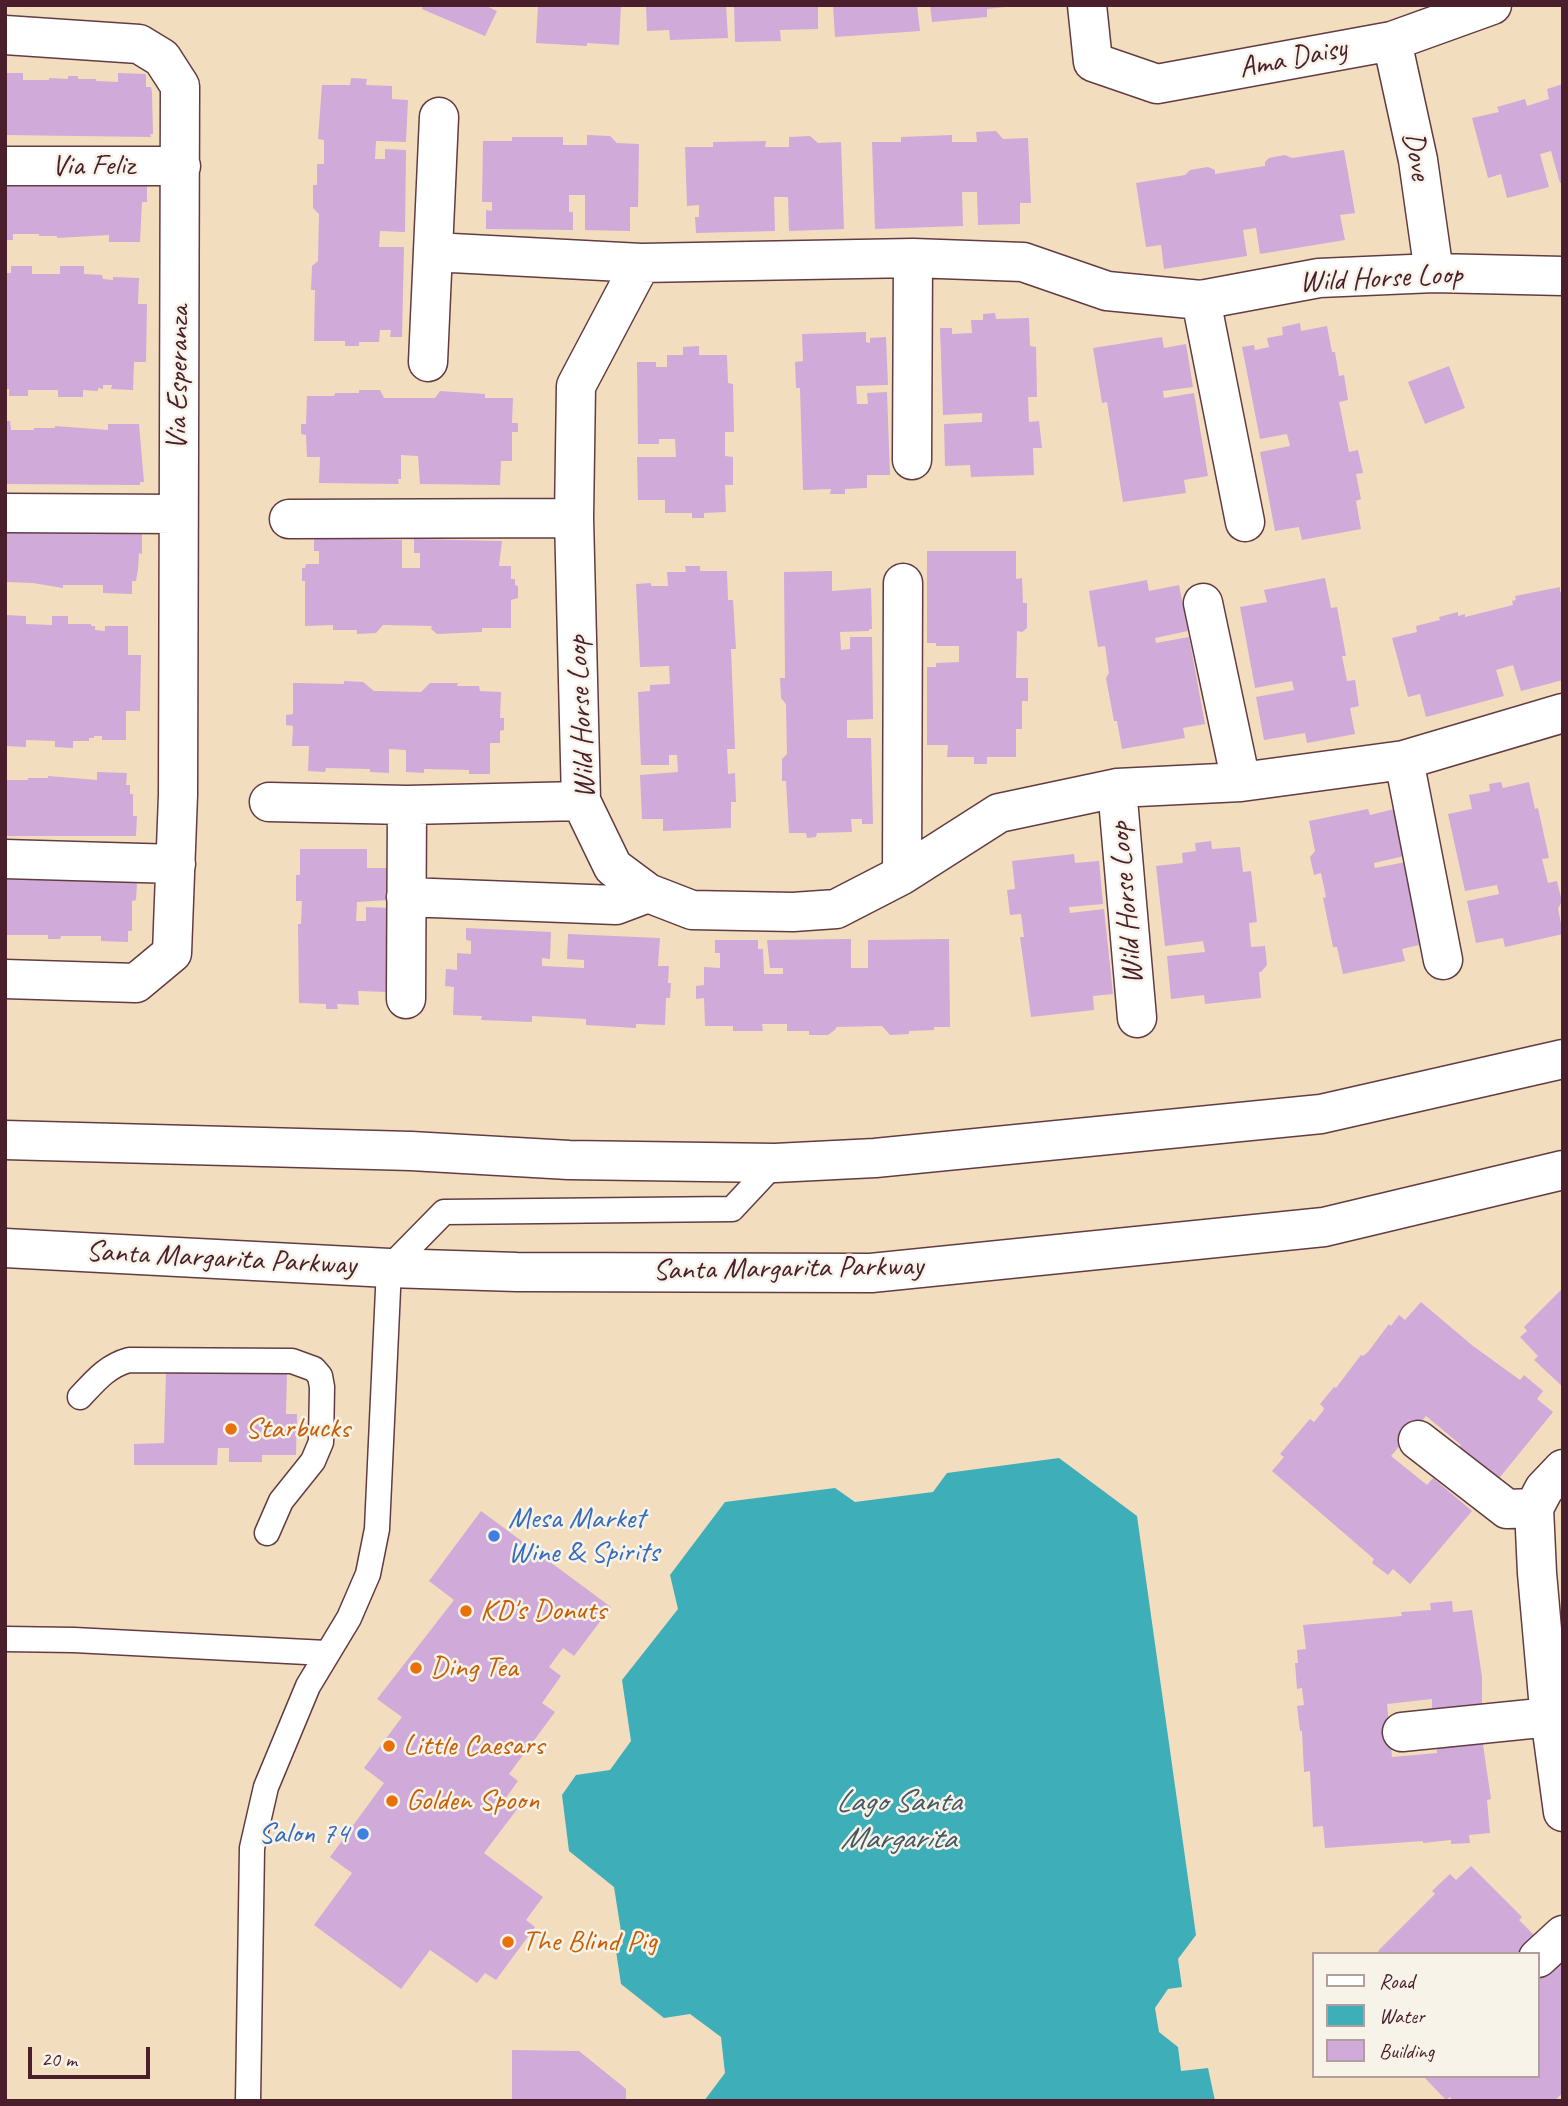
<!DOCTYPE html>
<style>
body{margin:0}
#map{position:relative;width:1568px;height:2106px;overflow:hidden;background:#f3ddbf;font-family:Caveat,sans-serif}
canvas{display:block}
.frame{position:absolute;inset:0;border:7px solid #4a1f2b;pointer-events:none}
.legend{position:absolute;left:1312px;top:1952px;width:228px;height:126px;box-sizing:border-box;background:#f7f3e8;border:2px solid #b29e9c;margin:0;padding:9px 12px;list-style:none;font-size:21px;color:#4a1f2b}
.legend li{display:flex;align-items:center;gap:14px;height:35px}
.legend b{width:35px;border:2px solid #b29e9c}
.scale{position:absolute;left:28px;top:2047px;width:122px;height:32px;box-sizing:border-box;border:4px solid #4a1f2b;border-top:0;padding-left:9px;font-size:21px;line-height:24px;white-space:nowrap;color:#4a1f2b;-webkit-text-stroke:5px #f7f3e8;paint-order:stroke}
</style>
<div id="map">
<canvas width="1568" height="2106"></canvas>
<div class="frame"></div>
<ul class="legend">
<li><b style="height:9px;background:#fff"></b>Road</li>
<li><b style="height:19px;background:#3eaeb9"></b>Water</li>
<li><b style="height:19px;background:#d0aad8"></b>Building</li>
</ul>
<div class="scale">20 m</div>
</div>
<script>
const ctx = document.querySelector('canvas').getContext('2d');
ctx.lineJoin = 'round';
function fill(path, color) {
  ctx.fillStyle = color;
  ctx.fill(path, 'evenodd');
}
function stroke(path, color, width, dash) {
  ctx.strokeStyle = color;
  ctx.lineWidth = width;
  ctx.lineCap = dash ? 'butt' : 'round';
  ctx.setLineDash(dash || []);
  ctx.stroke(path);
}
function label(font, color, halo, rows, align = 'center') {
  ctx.font = font + ' Caveat,sans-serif';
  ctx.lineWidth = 5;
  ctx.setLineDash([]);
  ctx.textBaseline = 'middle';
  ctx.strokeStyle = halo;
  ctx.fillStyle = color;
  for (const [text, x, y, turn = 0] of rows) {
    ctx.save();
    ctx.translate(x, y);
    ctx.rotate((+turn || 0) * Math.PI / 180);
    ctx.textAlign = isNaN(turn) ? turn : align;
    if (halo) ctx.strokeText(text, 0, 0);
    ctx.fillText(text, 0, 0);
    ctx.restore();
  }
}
fill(new Path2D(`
 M1059,1458L1137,1516L1196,1935L1178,1959L1182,1987L1168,1989L1155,2008L1159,2032L1178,2047L1181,2071L1208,2068L1215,2101H704L725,2073L721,2037L690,2014L664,2018L621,1984L616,1951L623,1944L614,1887L569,1851L562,1795L576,1775L610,1770L631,1741L622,1680L678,1609L670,1575L725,1502L835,1488L855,1502L933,1492L947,1473Z`), '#3eaeb9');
fill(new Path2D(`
 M423,5H484L497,11L485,36L422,9Z
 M538,5H621L619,45L587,43V46L536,43Z
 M646,5H726L728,38L670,40L669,30L647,31Z
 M734,5H818V29L780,30L781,41L735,42Z
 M833,5H917L920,31L835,37Z
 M930,5H1004L1005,7L987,9V17L932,22Z
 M5,73H23V80H49V78L68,79V76H78V79H96V81L118,82V73L146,74V87H151L152,93L153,134H150L151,137L5,135Z
 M351,78L367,79L366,85L392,86V99L408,100L406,142L376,141L375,159H385V149L406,150L405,232L380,231L379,247H404L402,337H390L391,330H380L379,342H359V346H345V341H314L315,290H311L312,266L318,261L319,214L313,208V185H317V164H324V140L318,139L322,85H350Z
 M1563,84V182L1560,183L1551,151L1540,154L1549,187L1507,198L1501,174L1488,178L1472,118L1499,112L1497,107L1525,99L1527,106L1549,99L1547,89Z
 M996,131L1003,139L1028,138L1031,203H1020V224L978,225L977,192H962L963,226L875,229L872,142H901V137L952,135V142H977L976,132Z
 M587,135L610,136L617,143L639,144L638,207H630V231L585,230V195H569V212H573V230L486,229V210L492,211V202H482L483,141H512V137H563V145H587Z
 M810,136L818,143L841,142L844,229L789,231L788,197H774L775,231L696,233L695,217H699V205L687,206L685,147H713V142L766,141L765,147H789V137Z
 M1344,150L1355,213L1340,215L1345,240L1260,254L1256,228L1243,230L1247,256L1164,269L1161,245L1146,247L1136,183L1185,175L1190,170L1208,167L1215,170V174L1265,166V162L1269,158L1285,155L1292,158Z
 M5,179L147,182V202H142L140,242H109V235L57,238V236H39V234H13V240H5Z
 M11,266H32V274H60V266H84V274L102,275L103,279L113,280V277L139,278L138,304H147L146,362H134L133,390L111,389L112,385H103V389L98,388V391L83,390V397H58V390H28V396H9V389H5V273H11Z
 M995,313L996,319L1029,318L1030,346L1036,347L1037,397H1028L1029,422L1039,421L1042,448H1033L1034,475L971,477L970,465L945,466L944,424L982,422V413L943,415L940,328H952V334L972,333L971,320H983V314Z
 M1300,323L1301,331L1327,326L1332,352H1335L1339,376L1344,375L1348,400L1339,402L1349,452L1358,450L1363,473L1356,474L1361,499L1356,501L1361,529L1302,540L1299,527L1275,531L1260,452L1290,446L1287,434L1260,439L1242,347L1254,345L1255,350L1269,347L1267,338L1283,335L1282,327Z
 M866,332V342L870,343V338L886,337L888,385L856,386L857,404H868L867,393L887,392L890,475H867V488L845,489V494H830L831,489L803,490L800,388H796L795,362L803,361L802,334Z
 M1162,337L1164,348L1186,344L1193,387L1163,391L1164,398L1194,393L1208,476L1184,480L1186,493L1123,502L1107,402L1102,403L1093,348Z
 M699,346V355H727L728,383L733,384L734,432H725V456L733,457V485H725L726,512L704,513V518H692V513H665V500H638L637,457H676L675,439H659V444H638L637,362H656V367H667V355H683V347Z
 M1449,366L1465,408L1425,424L1408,382Z
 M359,390H380L384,398H435L440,391L485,394V398H513L512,423H518V432H512V461H501L500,485L420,484L418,456L401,455V479H398L399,484L319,483L320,457H307L306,435L301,434V424H306L307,396H334L335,393H359Z
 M5,421H10L11,430H34V428H55V426L108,430V424H139L144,482H140V485L5,484Z
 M5,526L142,532V554L139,553L138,569L136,581H132V594L103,593V585H63V588L33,583L5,582Z
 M314,538L402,540V568H420V553H414V539L502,541L499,566H511V579H515V585L518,586V598L511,600V628H482V632L437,634L431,629L432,626L383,625L376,633L357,634V630H333V625L305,626V581H302V568H305L306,564H319V551H314Z
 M927,551H1016V579L1022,578L1023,603H1027V628L1022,632L1017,631L1016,678H1028V701H1022V729H1016V757H987V764H974V757H947L948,745H927V667H936V663L959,662V646H936V643H927Z
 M685,566H700V571H727L728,600H733L736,649H731L735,749H727L728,774L735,773L736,802H731V828L663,831V819H642L640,775L678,772L677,755H669V765H641L638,692L650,691V685L670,684L669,666L640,667L636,584L651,583V586H668L667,572H686Z
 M832,571V591L871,588L872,629H869V631L840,632L841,650L850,649V637H872L873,719L847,720V738H871L873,824H862V819H851L852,832L817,833L816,837L807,838L806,833H789L786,781H782V759L787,754L786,704L781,698L780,678H785L784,572Z
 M1325,578L1331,608L1337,607L1346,656H1342L1347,681L1355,680L1359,706L1350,708L1355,734L1307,743L1305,733L1264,740L1256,697L1294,690L1292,681L1255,688L1240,607L1267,602L1264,590Z
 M1147,580L1149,591L1179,585L1188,631L1155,638L1156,643L1189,637L1205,724L1183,728L1185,738L1122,749L1117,721H1114L1106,678L1109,673L1105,646L1098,647L1089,591Z
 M1560,587V592L1563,591V680L1521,691L1513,665L1496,670L1504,696L1426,717L1420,694L1408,697L1392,638L1417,632L1416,626L1440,620L1439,617L1458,612V616L1465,614V617L1513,605L1512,601L1516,600L1515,596Z
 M5,615L26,616V624L52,625V616H68V624H91V626H95V630L105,631V626H128V655H141L140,711H126V740H102V736H94V738H89V741H73V748L55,747V741L26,740V747L5,746Z
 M344,681L363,682L374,691L421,692L430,683H458L457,686H479L480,691L501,692L500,718H504V730L500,731V743H490V774H469V770L424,769V773L406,772V750L389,749V773L370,772V769L326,768L325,772L308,771L309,746H292L293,726L286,725V715L293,714V683L344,684Z
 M97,772L127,773L126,785H130V794H133V816H137L136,836H5V780H28V778H48V776L97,780Z
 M1501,782L1503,788L1529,782L1535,809L1538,808L1549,858L1542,859L1548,883L1557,881L1562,902L1558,908L1563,934L1505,947L1503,938L1476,943L1467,901L1499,894L1497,885L1465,891L1448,814L1472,809L1469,795L1490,791L1489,784Z
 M1368,809L1370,815L1394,809L1404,856L1374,863L1375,868L1406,862L1423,944L1402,949L1405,961L1343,974L1337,947H1333L1323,898L1326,897L1321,873L1314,875L1310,857L1315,851L1309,821Z
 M1211,841L1212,849L1240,847L1243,872L1251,871L1257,922L1249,923L1251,947L1265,946L1267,965L1261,972H1259L1261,998L1205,1004L1204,995L1171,999L1167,956L1205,952L1203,941L1165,946L1156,866L1183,863L1182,853L1196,851L1195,843Z
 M300,849H367V868H389V900L357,902L356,921H366V907L389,908L388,992L358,991L359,1005L337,1004L338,1009H326V1004L299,1003L298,924H301L302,901H296V875H300Z
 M1074,854L1075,863L1099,861L1103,904L1069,907L1070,913L1104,909L1113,994L1093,996L1094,1010L1031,1017L1020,937H1024L1021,914L1010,915L1007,890L1015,889L1012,861Z
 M5,879L133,880V883H137L136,900L132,901V931H128V942L101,941V936H61L60,939H48V935H5Z
 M466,928L551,932L550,959L542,958V966L584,968V960L567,959L568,934L660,938L658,966H669L668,983H671L670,998H666L665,1025L636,1024V1028L586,1025V1019L532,1016V1022L481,1020L482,1016L453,1015L454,987L445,986L446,969L457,970V953L471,954V941L466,940Z
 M851,939V968H868V940L949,939L950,1027H934V1030L909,1031V1034L890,1035L882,1026L836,1027V1029L828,1035H809V1031H787V1024H762L763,1031H733V1026H705L704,998L696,999V986L704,985V967L720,968V953H715V940H758V949H763L764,974H783V968H770L767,940Z
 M1563,1288V1387L1534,1360L1538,1356L1520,1337L1527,1331L1524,1327Z
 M1421,1302L1473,1346L1520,1380L1524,1375L1543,1391L1537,1399L1553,1412L1492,1487L1453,1454L1461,1445L1426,1416L1391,1456L1427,1485L1433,1478L1472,1511L1410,1584L1393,1569L1388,1575L1372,1563L1374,1559L1272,1471L1284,1457L1280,1454L1310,1419L1314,1422L1323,1411L1324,1408L1320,1404L1334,1387L1336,1388L1361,1355L1363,1356L1368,1352L1389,1324L1391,1326L1399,1315L1405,1320Z
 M166,1371L287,1372L286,1414H297L296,1455H262V1462H229V1448H218L217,1465H134V1444L164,1443Z
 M481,1511L611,1607L574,1656L563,1648L549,1667L561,1676L542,1703L555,1712L509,1774L518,1781L505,1799L518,1808L484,1853L543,1897L526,1920L535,1927L496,1980L485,1973L477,1983L430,1950L401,1989L314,1925L352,1873L330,1857L384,1783L364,1768L402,1717L377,1699L454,1600L429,1581Z
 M1452,1601L1453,1612L1472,1610L1482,1677V1705L1432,1709V1699L1387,1704L1392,1757L1437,1753L1436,1742L1482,1738L1491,1799L1487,1800L1490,1833L1469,1835L1470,1843L1451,1844V1840L1423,1843V1841L1325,1848L1323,1826L1313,1827L1310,1771L1304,1772L1302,1731H1300L1297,1706L1304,1705L1302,1688L1297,1689L1295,1663H1298L1297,1650L1306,1649L1303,1625L1402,1616L1401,1612L1431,1610L1430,1603Z
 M1471,1866L1522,1917L1519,1920L1536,1937L1519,1954H1381L1378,1951L1435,1894L1432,1891L1450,1874L1456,1880Z
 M1558,1961L1563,1966V2093L1554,2101H1453L1450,2097L1446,2100L1423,2076H1538V1981Z
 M512,2050L579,2051L626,2089V2101H512Z`), '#d0aad8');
const service = new Path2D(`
 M80,1397C95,1381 107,1366 129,1360L292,1361L314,1369L320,1376L322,1387L321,1442L313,1461L281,1501L267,1533
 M5,1639L74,1640L326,1653
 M248,2101L252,1848L266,1787L308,1686L349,1618L368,1574L377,1529L389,1268L444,1212L732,1209L775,1163`);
const minor = new Path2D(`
 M1087,5L1093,62L1157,84L1392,41L1492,5
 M5,35L139,44L162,58L180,86L178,795L172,953L136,983L5,979
 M1392,41L1418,160L1434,273
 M5,166H181
 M433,252L641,263L913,258L1023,262L1107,291L1201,300L1319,278L1434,273L1563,276
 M641,263L576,386L574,518L581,801L613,867L648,893L692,910L793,912L836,909L902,875L999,813L1117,788L1241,782L1404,760L1563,713
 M1201,300L1245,522
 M428,362L439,117
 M912,460L913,258
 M5,513L177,514
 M289,519L574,518
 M1203,603L1241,782
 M1404,760L1443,960
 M1117,788L1137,1018
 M269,802L407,805L581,801
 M5,859L176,864
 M902,875L903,583
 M406,897L616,905L648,893
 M406,999L407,805
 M1418,1440L1507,1509L1534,1508
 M1563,1469L1544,1489L1534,1508L1537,1573L1549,1709L1563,1812
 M1402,1732L1550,1717
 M1538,1958L1563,1935`);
const primary = new Path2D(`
 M5,1140L411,1151L569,1160L775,1163L875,1158L1321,1114L1563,1059
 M5,1248L389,1268L517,1272L871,1273L1324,1227L1563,1170`);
stroke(service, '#633c41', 27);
stroke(minor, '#633c41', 41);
stroke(primary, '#633c41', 41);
stroke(service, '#fff', 24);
stroke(minor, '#fff', 38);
stroke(primary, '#fff', 38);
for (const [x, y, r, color] of [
 [231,1429,7,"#e8710a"],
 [494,1536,7,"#3f7fe0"],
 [466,1611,7,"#e8710a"],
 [416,1668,7,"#e8710a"],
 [389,1746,7,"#e8710a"],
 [392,1801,7,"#e8710a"],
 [363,1834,7,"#3f7fe0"],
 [508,1942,7,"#e8710a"]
]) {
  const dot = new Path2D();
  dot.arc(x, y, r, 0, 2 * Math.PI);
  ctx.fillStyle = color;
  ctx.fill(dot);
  stroke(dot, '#f7f3e8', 2.5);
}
label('30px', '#4a1f2b', '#f7f3e8', [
 ["Ama Daisy",1293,59,-11],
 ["Dove",1416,156,80],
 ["Via Feliz",93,166],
 ["Wild Horse Loop",1381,279,-3],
 ["Via Esperanza",179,378,-89],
 ["Wild Horse Loop",582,717,-93],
 ["Wild Horse Loop",1127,903,-95],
 ["Santa Margarita Parkway",221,1259,3],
 ["Santa Margarita Parkway",788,1269,-1]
]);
label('30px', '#c56008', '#f7f3e8', [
 ["Starbucks",245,1429],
 ["KD's Donuts",480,1611],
 ["Ding Tea",430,1668],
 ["Little Caesars",403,1746],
 ["Golden Spoon",406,1801],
 ["The Blind Pig",522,1942]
], 'left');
label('30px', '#366cbe', '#f7f3e8', [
 ["Mesa Market",508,1519],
 ["Wine & Spirits",508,1553],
 ["Salon 74",349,1834,"right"]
], 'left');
label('italic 32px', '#455864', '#f7f3e8', [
 ["Lago Santa",898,1803],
 ["Margarita",898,1840]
]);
</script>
